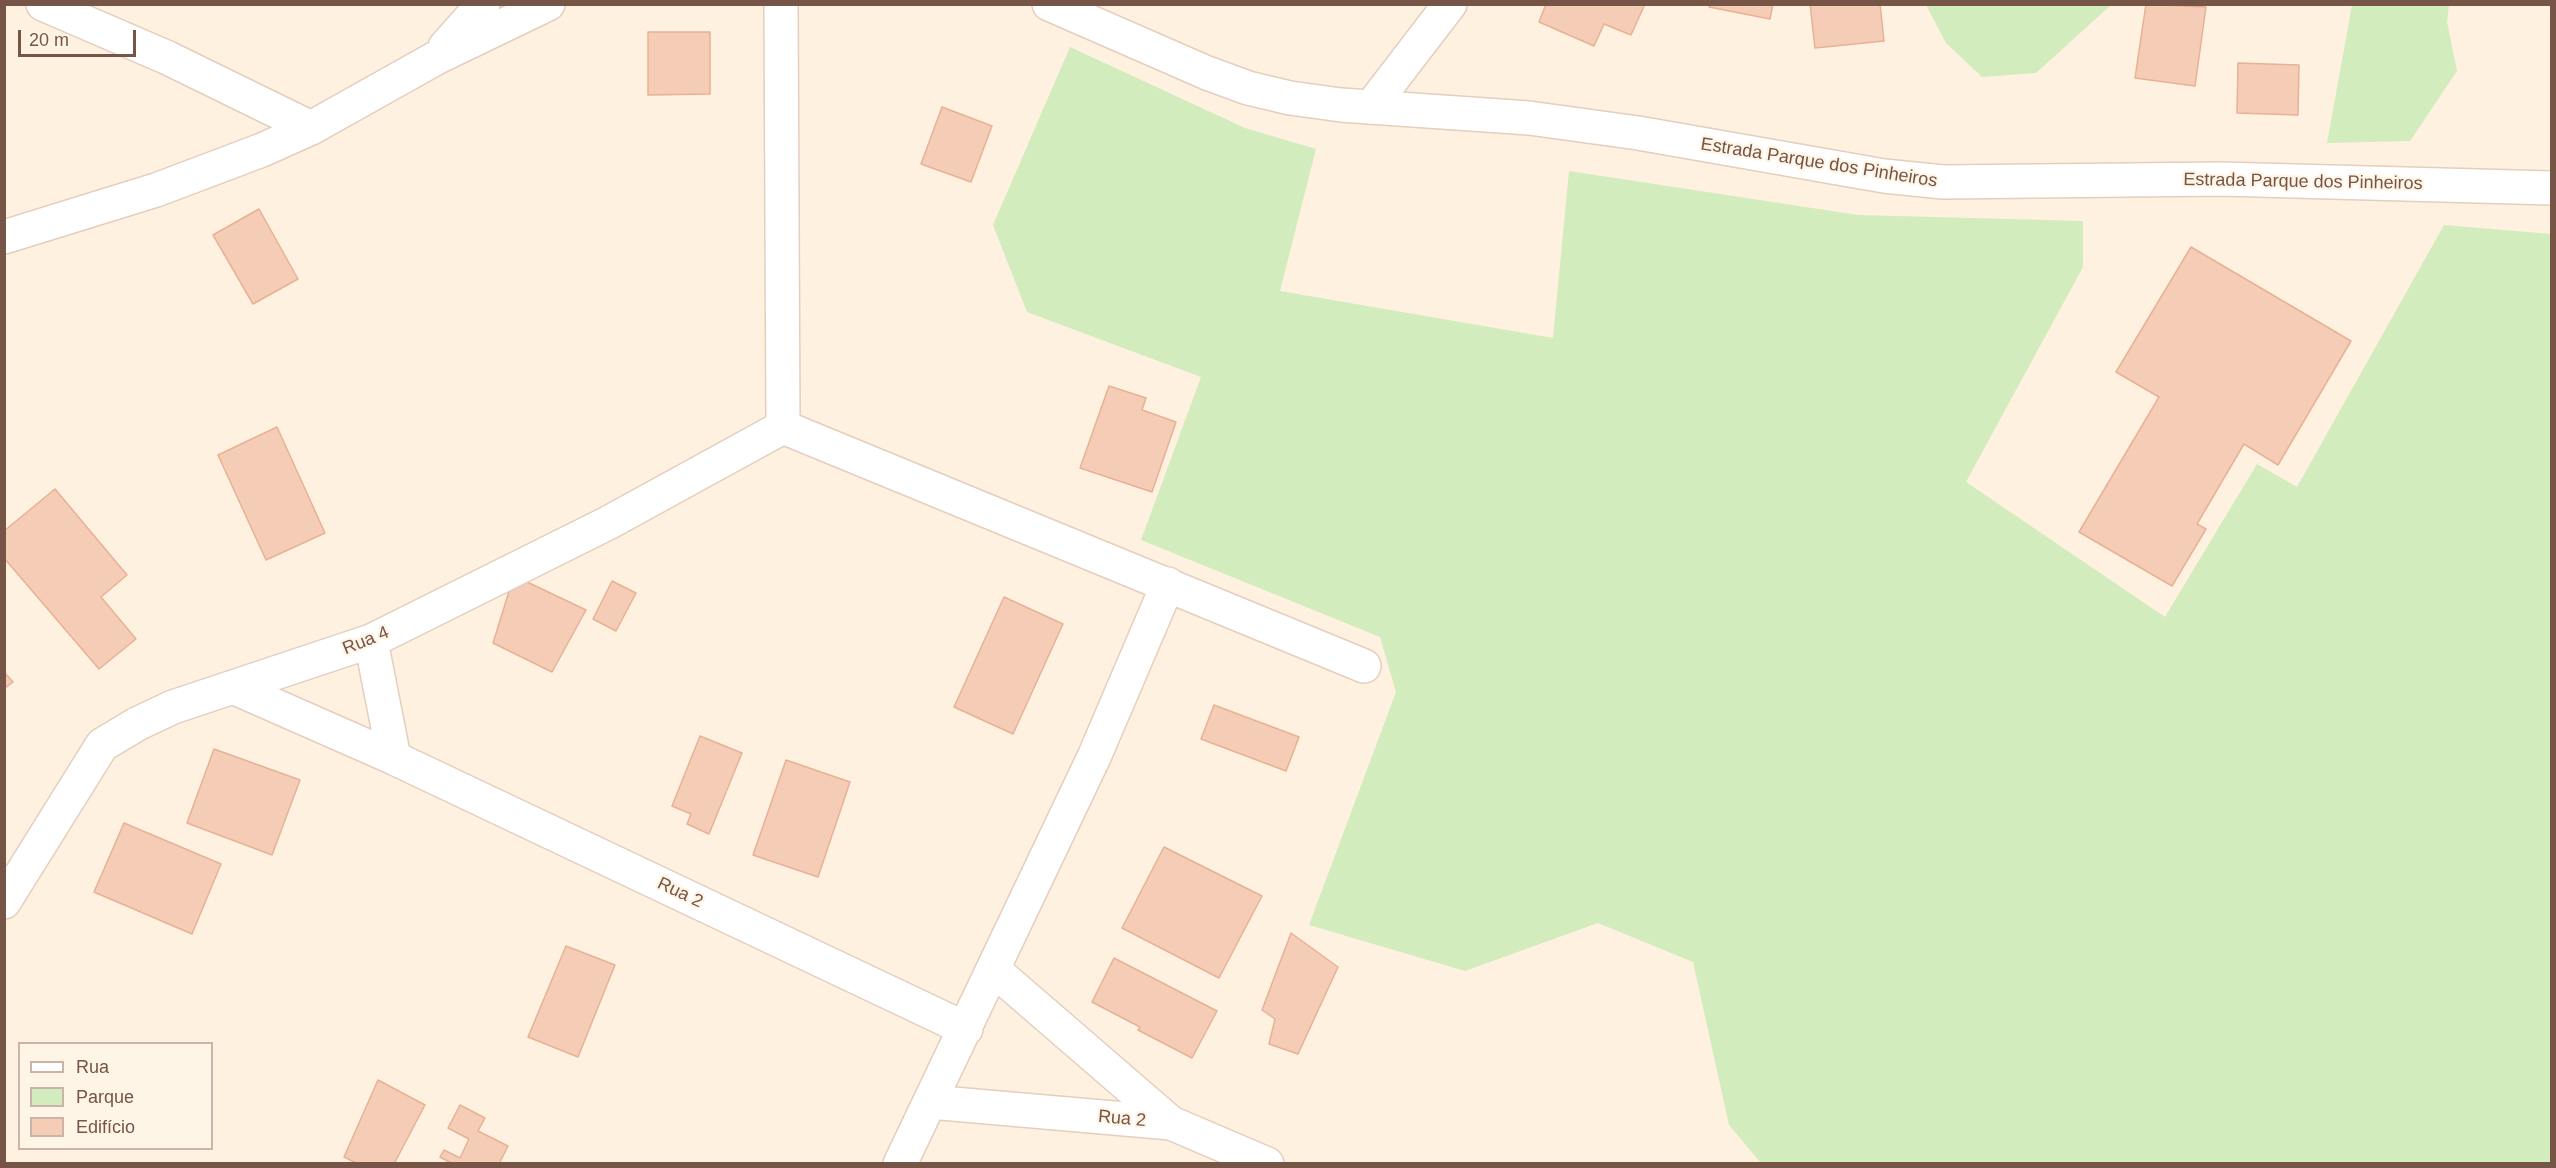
<!DOCTYPE html>
<meta charset="utf-8">
<style>
body{margin:0}
#map{position:relative;width:2556px;height:1168px;overflow:hidden;background:#fef1e0;font-family:Arial,sans-serif}
canvas{display:block}
.frame{position:absolute;inset:0;border:6px solid #765546;pointer-events:none}
.legend{position:absolute;left:18px;top:1042px;width:195px;height:108px;box-sizing:border-box;background:#fff5e7;border:2px solid #c8b5a7;margin:0;padding:8px 10px;list-style:none;font-size:18px;color:#765546}
.legend li{display:flex;align-items:center;gap:12px;height:30px}
.legend b{width:30px;border:2px solid #c8b5a7}
.scale{position:absolute;left:18px;top:30px;width:118px;height:27px;box-sizing:border-box;border:3px solid #765546;border-top:0;padding-left:8px;font-size:18px;line-height:21px;white-space:nowrap;color:#765546;-webkit-text-stroke:4px #fff5e7;paint-order:stroke}
</style>
<div id="map">
<canvas width="2556" height="1168"></canvas>
<div class="frame"></div>
<ul class="legend">
<li><b style="height:8px;background:#fff"></b>Rua</li>
<li><b style="height:16px;background:#d2ecbe"></b>Parque</li>
<li><b style="height:16px;background:#f5ccb6"></b>Edifício</li>
</ul>
<div class="scale">20 m</div>
</div>
<script>
const ctx = document.querySelector('canvas').getContext('2d');
ctx.lineJoin = 'round';
function fill(path, color) {
  ctx.fillStyle = color;
  ctx.fill(path, 'evenodd');
}
function stroke(path, color, width, dash) {
  ctx.strokeStyle = color;
  ctx.lineWidth = width;
  ctx.lineCap = dash ? 'butt' : 'round';
  ctx.setLineDash(dash || []);
  ctx.stroke(path);
}
function label(font, color, halo, rows, align = 'center') {
  ctx.font = font + ' Arial,sans-serif';
  ctx.lineWidth = 4.5;
  ctx.setLineDash([]);
  ctx.textBaseline = 'middle';
  ctx.strokeStyle = halo;
  ctx.fillStyle = color;
  for (const [text, x, y, turn = 0] of rows) {
    ctx.save();
    ctx.translate(x, y);
    ctx.rotate((+turn || 0) * Math.PI / 180);
    ctx.textAlign = isNaN(turn) ? turn : align;
    if (halo) ctx.strokeText(text, 0, 0);
    ctx.fillText(text, 0, 0);
    ctx.restore();
  }
}
fill(new Path2D(`
 M1926,5H2111L2036,73L1982,77L1946,43Z
 M2352,5H2449L2447,22L2457,71L2410,141L2327,143Z
 M1070,47L1245,128L1316,149L1280,291L1553,338L1569,171L1858,215L2083,221V267L1966,482L2165,617L2257,464L2297,487L2444,225L2551,234V1163H1761L1729,1125L1693,962L1598,923L1465,971L1309,925L1396,692L1380,637L1141,540L1201,377L1027,312L993,225Z`), '#d2ecbe');
const building = new Path2D(`
 M1546,4H1645L1631,35L1604,24L1594,46L1539,22Z
 M1710,4H1773L1770,19L1709,7Z
 M1810,4H1880L1884,41L1815,48Z
 M2146,4L2206,7L2195,86L2135,78Z
 M648,32H710V94L648,95Z
 M2238,63L2299,65L2298,115L2237,113Z
 M942,107L992,126L971,182L921,164Z
 M259,209L298,279L253,304L213,235Z
 M2191,247L2351,341L2278,465L2244,444L2197,524L2206,529L2172,586L2079,532L2159,397L2116,372Z
 M1109,386L1146,398L1142,410L1176,422L1152,492L1080,468Z
 M277,427L325,533L266,560L218,455Z
 M55,489L127,575L101,597L136,639L99,669L4,558V531Z
 M516,569L523,580L586,610L552,672L493,643Z
 M612,581L636,593L616,631L593,619Z
 M1004,597L1063,624L1013,734L954,707Z
 M4,672L13,682L4,689Z
 M1214,705L1299,737L1286,771L1201,739Z
 M700,736L742,753L709,834L687,824L691,814L672,806Z
 M214,749L300,780L272,855L187,823Z
 M786,760L850,782L818,877L753,855Z
 M124,823L221,864L192,934L94,892Z
 M1164,847L1262,896L1219,978L1122,928Z
 M1291,933L1338,967L1298,1054L1269,1044L1275,1019L1262,1010Z
 M566,946L615,965L578,1057L528,1037Z
 M1114,958L1217,1011L1192,1058L1138,1030L1140,1027L1092,1002Z
 M378,1080L425,1105L394,1164H358L344,1157Z
 M460,1105L485,1118L478,1131L508,1146L499,1164H453L440,1157L444,1150L460,1158L469,1139L448,1128Z`);
fill(building, '#f5ccb6');
stroke(building, '#e8b195', 1.5);
const minor = new Path2D(`
 M43,4L168,58L311,128
 M781,4L783,427
 M1371,107L1450,4
 M783,427L1364,666
 M371,641L394,758
 M235,688L394,758L966,1029
 M4,902L102,745L137,724L173,707L371,641L608,523L783,427
 M994,970L1171,1123L1267,1164
 M930,1102L1171,1123
 M900,1164L1094,757L1168,584`);
const tertiary = new Path2D(`
 M1049,4L1207,73L1248,88L1290,98L1341,105L1529,118L1638,133L1884,176L1943,182L2221,179L2552,188
 M445,47L483,4
 M4,237L156,190L262,150L311,128L436,58L548,4`);
stroke(minor, '#e4cebe', 36);
stroke(tertiary, '#e4cebe', 36);
stroke(minor, '#fff', 33);
stroke(tertiary, '#fff', 33);
label('18px', '#765546', '#fff5e7', [
 ["Estrada Parque dos Pinheiros",1819,163,9],
 ["Estrada Parque dos Pinheiros",2303,182,1],
 ["Rua 4",366,641,-22],
 ["Rua 2",680,893,25],
 ["Rua 2",1122,1119,5]
]);
</script>
